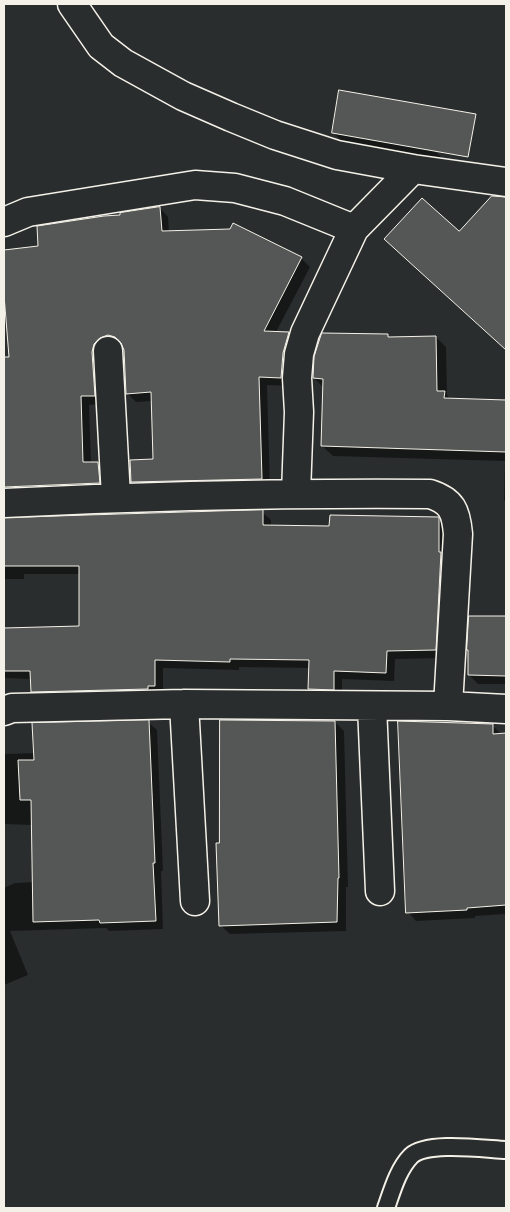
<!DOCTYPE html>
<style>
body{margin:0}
#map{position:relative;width:510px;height:1212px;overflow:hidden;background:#2a2d2e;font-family:"Architects Daughter",sans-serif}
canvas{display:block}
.frame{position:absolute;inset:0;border:5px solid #f4f1e8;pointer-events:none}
</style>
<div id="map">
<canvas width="510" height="1212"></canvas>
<div class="frame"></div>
</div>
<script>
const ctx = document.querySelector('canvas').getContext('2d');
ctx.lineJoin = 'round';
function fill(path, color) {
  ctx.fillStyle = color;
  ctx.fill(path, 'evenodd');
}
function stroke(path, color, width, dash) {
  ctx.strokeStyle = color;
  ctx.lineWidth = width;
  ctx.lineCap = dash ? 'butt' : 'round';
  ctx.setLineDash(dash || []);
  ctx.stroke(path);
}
fill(new Path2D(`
 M407,124L443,159L342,142L333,132Z
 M487,202L506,221V350L397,250L459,233Z
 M160,208L168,217L169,232L230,230L233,224L301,258L310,267L276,332L289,333L297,341L290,386L267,385L270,487L141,490L132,482L154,460L152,401L136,402L127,393L125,350L123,345L116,344L103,404L89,405L91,463H98L107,472L108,492L4,499V431L5,436L16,434L4,279V251L40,248L122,216Z
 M388,336L390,338L436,337L446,347L447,395L451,400L506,402V502L504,500L505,461L333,456L322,446L324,388L314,378Z
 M262,512L271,520V526L331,527L438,518L447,527L444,658L395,659L394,681L342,679V698H318L310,689V668L239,667V670L163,668V694L40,700L32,691L31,679L4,678V630L80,627V574H24V579H4V520Z
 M506,617V684H478L469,675L470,618Z
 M148,722L157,730L163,871H161L163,929L109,931L106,928L10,931L28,975L4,985V888L15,883L34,882L32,825L4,824V754L35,753Z
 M335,722L344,731L348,887H346V931L230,934L220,925Z
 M492,725L501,734H506V914L475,916V918L416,921L408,912Z`), '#0007');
const building = new Path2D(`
 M339,90L476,114L468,157L332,133Z
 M492,196L506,197V350L384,239L422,198L459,231Z
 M160,207L162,231L230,229L233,223L302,257L264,331L289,332L283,353L281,378L259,377L262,479L131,482L130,460L153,459L151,392L126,394L124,350L121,343L115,337L108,335L100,338L94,344L92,352L95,396H81L83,462H98L100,483L4,487V357H9L4,295V250L38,246L37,226L104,216L120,215V213Z
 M322,333L388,334V337L436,336L437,391H445L444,398L506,400V452L321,446L323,379L313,378L314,357Z
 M263,510V525L329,526L330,515L439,517V552H441L436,650L387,651L386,673L334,671V690L308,689L309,660L230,659V662L155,660V686H148V689L31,692L30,671H4V628L79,626V566H4V518Z
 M469,616H506V676L468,675V650H467Z
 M149,720L155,863H153L156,921L100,923L99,920L33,922L31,800H20L18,760H34L32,723Z
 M220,720L335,721L339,878H338L337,922L219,926L216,843H219Z
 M398,721L493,724V734L506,733V905L467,908V910L406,913Z`);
fill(building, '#555756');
stroke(building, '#f4f1e8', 1);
const lane = new Path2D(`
 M386,1208C392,1191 398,1169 411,1156C427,1141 484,1149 506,1150`);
const street = new Path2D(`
 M72,4L101,46L123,63L183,96L231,117L275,135L337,155L413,169L506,182
 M4,222L28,212L195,185L235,188L285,201L354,229
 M108,351L116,497
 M296,493L299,412L297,378L299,354L305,333L354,229L413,169
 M4,503C146,496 288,493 430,494C452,501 456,511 458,534L448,706
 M184,704L195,901
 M372,706L380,891
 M4,711L12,708L184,704L448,706L506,709`);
stroke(lane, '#f4f1e8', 20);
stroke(street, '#f4f1e8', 31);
stroke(lane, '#2a2d2e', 16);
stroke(street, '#2a2d2e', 28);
</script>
